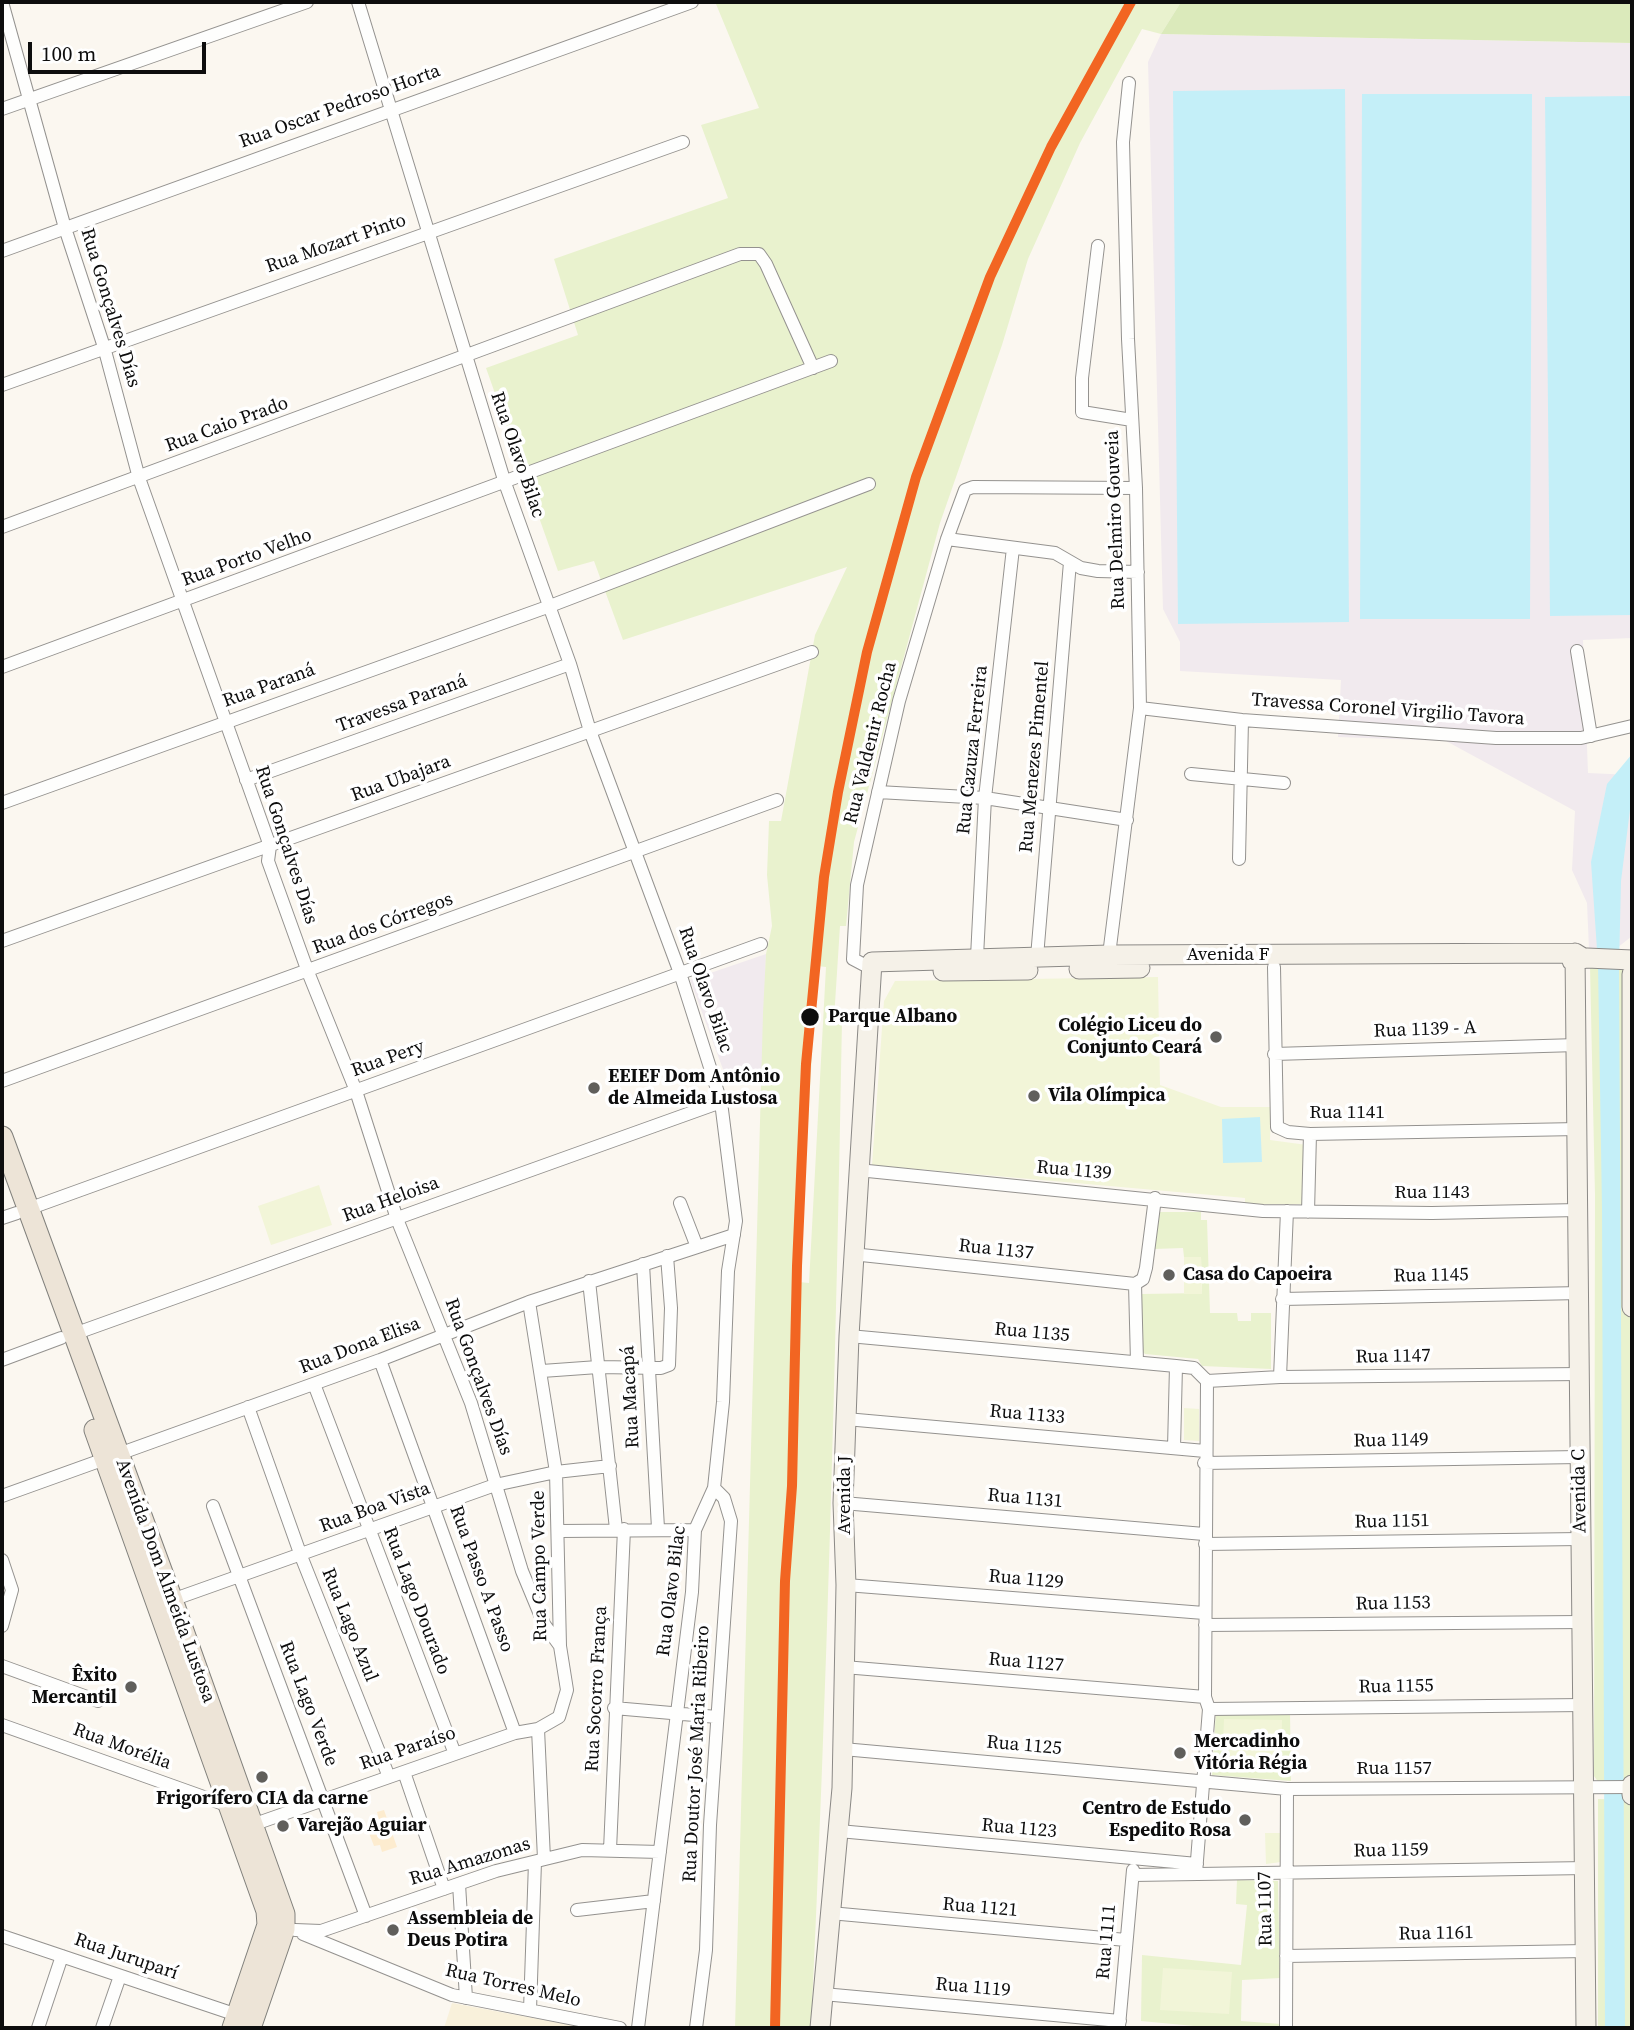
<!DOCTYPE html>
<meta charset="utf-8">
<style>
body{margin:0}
#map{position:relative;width:1634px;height:2030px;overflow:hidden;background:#fbf7f0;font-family:"Source Serif 4",serif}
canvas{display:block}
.frame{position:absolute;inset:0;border:4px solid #0d0d0d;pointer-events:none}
.scale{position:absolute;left:28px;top:42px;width:178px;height:32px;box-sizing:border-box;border:4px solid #0d0d0d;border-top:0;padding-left:9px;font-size:21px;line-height:24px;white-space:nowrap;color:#0d0d0d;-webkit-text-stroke:5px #fff;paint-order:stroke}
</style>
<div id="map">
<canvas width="1634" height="2030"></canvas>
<div class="frame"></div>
<div class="scale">100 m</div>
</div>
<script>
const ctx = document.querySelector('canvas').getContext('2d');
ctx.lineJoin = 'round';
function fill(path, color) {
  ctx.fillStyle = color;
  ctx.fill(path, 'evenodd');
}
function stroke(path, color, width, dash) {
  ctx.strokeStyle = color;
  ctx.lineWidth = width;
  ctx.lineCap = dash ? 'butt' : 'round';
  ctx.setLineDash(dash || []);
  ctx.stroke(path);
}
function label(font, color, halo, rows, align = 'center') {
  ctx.font = font + ' "Source Serif 4",serif';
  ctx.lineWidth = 7;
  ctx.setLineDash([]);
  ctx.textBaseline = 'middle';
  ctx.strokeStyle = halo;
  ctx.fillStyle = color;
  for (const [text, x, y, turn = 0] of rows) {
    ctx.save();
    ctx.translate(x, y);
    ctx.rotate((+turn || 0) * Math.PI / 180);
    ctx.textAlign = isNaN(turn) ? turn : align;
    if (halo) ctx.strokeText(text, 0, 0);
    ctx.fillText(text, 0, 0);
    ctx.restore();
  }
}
fill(new Path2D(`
 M1161,34L1632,43V638L1583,640L1588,773L1632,775V936L1617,948L1589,949L1587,903L1572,870L1575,811L1446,741L1338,737L1341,680L1180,671V642L1163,609L1148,62Z
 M766,954L764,1075L727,1080L690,980Z`), '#f1eaee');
fill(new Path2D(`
 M452,2003L586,2028H444Z`), '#f9f1db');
fill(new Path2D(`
 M722,2H1181L1161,34L1142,29L1080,143L1028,259L1002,345L940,523L854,842L846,926H840L834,1019L842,1020C836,1356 827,1692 811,2028H735L763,1013L766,954L772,926L767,875L769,821H781L815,635L847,567L623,640L594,561L558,571L486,368L578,335L554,259L728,198L701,125L759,108L716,4ZM817,966L826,967L809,1283L799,1282Z
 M1595,961L1629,971L1632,1776L1627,1781L1599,1783L1594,1776L1595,1195L1590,966Z
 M1156,1212H1201V1220H1207L1210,1313H1237L1238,1321H1251V1313H1271V1369L1202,1366L1198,1359L1145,1354L1141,1350L1142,1294L1202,1293L1201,1258L1184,1257L1183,1248L1154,1249Z
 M1216,1711H1290L1291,1781L1212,1775Z
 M1598,1799L1632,1800V2028H1598Z
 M1237,1880L1278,1881L1280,1978L1242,1980L1241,2021L1281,2024V2028H1215L1141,2021L1142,1955L1241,1965L1247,1905L1236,1904Z`), '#e9f2ce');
fill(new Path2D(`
 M1181,2H1632V43L1161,34Z`), '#dbeabb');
fill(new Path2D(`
 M384,1810L397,1847L382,1852L380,1845L374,1846L366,1825L379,1820L377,1812Z`), '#fdeccf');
fill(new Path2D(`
 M1158,977L1160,1085L1221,1107H1271L1270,1140L1307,1145L1306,1204H1245V1198L872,1165L884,1001L895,981Z
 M319,1185L332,1225L271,1245L258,1206Z
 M1184,1257H1201L1202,1294H1184Z
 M1184,1408L1199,1409V1441L1184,1440Z
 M1224,1719L1282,1720L1281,1772L1222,1770Z
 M1265,1833H1281V1862L1266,1864Z
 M1163,1968L1232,1972L1229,2014L1160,2010Z`), '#f2f5d8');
fill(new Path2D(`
 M1345,89L1349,622L1178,624L1173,91Z
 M1362,94H1532L1530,619H1360Z
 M1632,96V615L1550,616L1545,97Z
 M1632,754V794L1621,881L1619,967L1625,2028H1605L1602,1208L1598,964L1591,862L1607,784Z
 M1260,1117L1262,1162L1223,1163L1222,1119Z`), '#c4eff8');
const street = new Path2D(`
 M2,2L65,228L104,347L139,478L270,846L268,861L308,972L356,1091L397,1219L471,1403L522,1571L544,1624L560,1646
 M358,2L505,483L570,664L590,731L680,973L721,1102L736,1221L728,1271L723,1402L714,1488L695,1530L692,1592L638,2028
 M2,109L307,2
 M1098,246L1082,378V412L1132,420
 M2,251L692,2
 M2,385L683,142
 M2,527L740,254H759L766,264L813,368
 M947,539L1055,553L1081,568L1098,571L1138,572
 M1577,651L1591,736
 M2,667L831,361
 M1140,708L1242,720L1496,738H1581L1632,726
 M1191,774L1284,783
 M246,780L570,664
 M878,792L985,798L1127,820
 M2,803L550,606L869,484
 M1239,859L1242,720
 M2,941L812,652
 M1109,955L1140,708L1136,488L1128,339L1123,142L1129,83
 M977,957L985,798L1013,548
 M1037,957L1070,562
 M1274,967L1277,1127L1288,1132L1310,1134L1578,1129
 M872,969L853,959L857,885L899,701L947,539L965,490L973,487L1136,488
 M1274,1054L1577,1045
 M2,1081L777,800
 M858,1170L1263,1211L1432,1213L1578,1210
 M680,1203L697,1247
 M28,1209L761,944
 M1308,1212L1310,1134
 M2,1218L17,1213
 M852,1254L1135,1284
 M643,1264L658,1528
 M589,1281L616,1529
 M1282,1299L1581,1293
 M529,1302L556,1472L560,1646L567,1690L559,1717L538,1729L544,1859
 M74,1334L721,1102
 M849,1336L1176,1366L1194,1368L1207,1381
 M2,1360L61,1338
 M380,1360L515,1733
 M1137,1362L1135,1284L1143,1279L1146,1268L1155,1198
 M542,1371L598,1367L661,1368L669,1365L671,1308L667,1256
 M1280,1377L1287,1211
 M1207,1381L1280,1377L1580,1374
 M314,1384L455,1754
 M248,1407L301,1556L389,1777
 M846,1419L1205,1451
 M1174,1448L1176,1366
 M1204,1463L1579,1457
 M2,1496L380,1360L529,1302L734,1235
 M843,1503L1204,1534
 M213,1506L366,1916
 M560,1531L695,1530
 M1205,1544L1580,1539
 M2,1560L12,1590L2,1626
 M846,1585L1204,1613
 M169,1601L495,1485L556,1472L610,1466
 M1205,1625L1581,1622
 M2,1666L98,1701
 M844,1667L1205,1697
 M614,1708L717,1717
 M1209,1709L1583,1705
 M2,1725L229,1806
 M843,1749L1287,1789L1631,1787
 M404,1772L444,1889
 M252,1825L515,1733L538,1729
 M839,1831L1197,1864
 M610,1850L624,1529
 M1196,1873L1209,1709L1205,1697L1207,1381
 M1133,1875L1587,1868
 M459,1884L466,1998
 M577,1910L654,1901
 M830,1913L1126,1940
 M295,1930L321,1931L496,1871L582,1850L660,1852
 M303,1934L452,1995L620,2028
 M2,1936L237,2015
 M1286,1956L1586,1951
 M823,1994L1120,2021
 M530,2010L535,1862
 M1119,2026L1133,1870
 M38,2028L62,1956
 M102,2028L120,1976
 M696,2028L706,1950L710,1825L731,1521L724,1498L714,1488
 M1286,2028L1287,1789`);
const secondary = new Path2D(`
 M1575,953L1586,2028
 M1572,961L1587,958L1632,960
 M1079,969L1140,968
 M943,971L1028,970
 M1632,974V1307
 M1632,1785V1795
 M820,2028L842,1788L846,1585L843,1503L849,1336L872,962L1109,955L1575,953L1583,958`);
const primary = new Path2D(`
 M2,1137L172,1600L284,1914V1929L250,2028
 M95,1430L267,1911L268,1925L233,2028`);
stroke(street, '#94928f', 14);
stroke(secondary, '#8b8986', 21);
stroke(primary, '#81807c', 23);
stroke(street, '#fefefd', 12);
stroke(secondary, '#f5f1e8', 19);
stroke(primary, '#ede4d7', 21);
stroke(new Path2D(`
 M814,962L822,920L824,877L855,706`), '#d8c3c6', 2);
stroke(new Path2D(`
 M775,2028L785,1581L792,1486L797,1266L806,1064L814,962`), '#d8c3c6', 3.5);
stroke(new Path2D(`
 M775,2028L785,1581L792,1486L797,1266L806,1064L824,877L838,792L867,652L916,477L990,277L1051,147L1131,2`), '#f26522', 10);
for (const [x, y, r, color] of [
 [810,1017,10,"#0d0d0d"],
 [1216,1037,7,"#605f5c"],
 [594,1088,7,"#605f5c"],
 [1034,1096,7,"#605f5c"],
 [1169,1275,7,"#605f5c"],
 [131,1687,7,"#605f5c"],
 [1180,1753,7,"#605f5c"],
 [262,1777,7,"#605f5c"],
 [1245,1820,7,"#605f5c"],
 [283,1826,7,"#605f5c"],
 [393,1930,7,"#605f5c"]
]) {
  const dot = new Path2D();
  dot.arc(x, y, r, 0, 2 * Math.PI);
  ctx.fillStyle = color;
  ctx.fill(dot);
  stroke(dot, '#fff', 2.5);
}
label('19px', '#0d0d0d', '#fff', [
 ["Rua Oscar Pedroso Horta",340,107,-20],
 ["Rua Mozart Pinto",336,244,-19],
 ["Rua Gonçalves Días",110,308,73],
 ["Rua Caio Prado",227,425,-20],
 ["Rua Olavo Bilac",517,455,71],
 ["Rua Delmiro Gouveia",1116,520,-92],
 ["Rua Porto Velho",247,558,-20],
 ["Rua Paraná",269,686,-20],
 ["Travessa Paraná",402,704,-20],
 ["Travessa Coronel Virgilio Tavora",1388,710,4],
 ["Rua Valdenir Rocha",871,743,-76],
 ["Rua Cazuza Ferreira",973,750,-84],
 ["Rua Menezes Pimentel",1035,757,-85],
 ["Rua Ubajara",401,779,-20],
 ["Rua Gonçalves Días",286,845,72],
 ["Rua dos Córregos",383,924,-20],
 ["Avenida F",1228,955],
 ["Rua Olavo Bilac",705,990,71],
 ["Rua 1139 - A",1425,1030,-2],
 ["Rua Pery",388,1059,-20],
 ["Rua 1141",1347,1113],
 ["Rua 1139",1074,1171,5],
 ["Rua 1143",1432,1193],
 ["Rua Heloisa",391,1200,-20],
 ["Rua 1137",996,1250,6],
 ["Rua 1145",1431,1276,-1],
 ["Rua 1135",1032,1333,5],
 ["Rua Dona Elisa",360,1346,-21],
 ["Rua 1147",1393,1357,-1],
 ["Rua Gonçalves Días",478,1377,70],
 ["Rua Macapá",631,1397,-93],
 ["Rua 1133",1027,1415,5],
 ["Rua 1149",1391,1441,-1],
 ["Avenida C",1580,1491,-91],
 ["Avenida J",845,1495,-90],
 ["Rua 1131",1025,1499,5],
 ["Rua Boa Vista",375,1508,-20],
 ["Rua 1151",1392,1522,-1],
 ["Rua Campo Verde",540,1566,-91],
 ["Rua Passo A Passo",481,1579,70],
 ["Rua 1129",1026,1580,5],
 ["Avenida Dom Almeida Lustosa",165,1581,70],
 ["Rua Olavo Bilac",672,1591,-83],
 ["Rua Lago Dourado",416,1601,69],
 ["Rua 1153",1393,1604,-1],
 ["Rua Lago Azul",349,1625,68],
 ["Rua 1127",1026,1663,5],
 ["Rua 1155",1396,1687,-1],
 ["Rua Socorro França",597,1689,-87],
 ["Rua Lago Verde",308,1704,69],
 ["Rua 1125",1024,1746,5],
 ["Rua Morélia",122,1747,20],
 ["Rua Paraíso",408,1749,-19],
 ["Rua Doutor José Maria Ribeiro",697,1754,-87],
 ["Rua 1157",1394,1769],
 ["Rua 1123",1019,1829,5],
 ["Rua 1159",1391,1851,-1],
 ["Rua Amazonas",470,1862,-17],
 ["Rua 1121",980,1908,5],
 ["Rua 1107",1266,1909,-91],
 ["Rua 1161",1436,1934,-1],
 ["Rua 1111",1107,1942,-85],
 ["Rua Juruparí",126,1957,19],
 ["Rua Torres Melo",513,1986,13],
 ["Rua 1119",973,1988,5]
]);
label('bold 19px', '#0d0d0d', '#fff', [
 ["Parque Albano",828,1017]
], 'left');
label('bold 19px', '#0d0d0d', '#fff', [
 ["Colégio Liceu do",1202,1026,"right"],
 ["Conjunto Ceará",1202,1048,"right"],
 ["EEIEF Dom Antônio",608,1077],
 ["de Almeida Lustosa",608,1099],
 ["Vila Olímpica",1048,1096],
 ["Casa do Capoeira",1183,1275],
 ["Êxito",117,1676,"right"],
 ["Mercantil",117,1698,"right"],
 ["Mercadinho",1194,1742],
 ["Vitória Régia",1194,1764],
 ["Frigorífero CIA da carne",262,1799,"center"],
 ["Centro de Estudo",1231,1809,"right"],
 ["Espedito Rosa",1231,1831,"right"],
 ["Varejão Aguiar",297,1826],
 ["Assembleia de",407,1919],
 ["Deus Potira",407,1941]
], 'left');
</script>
